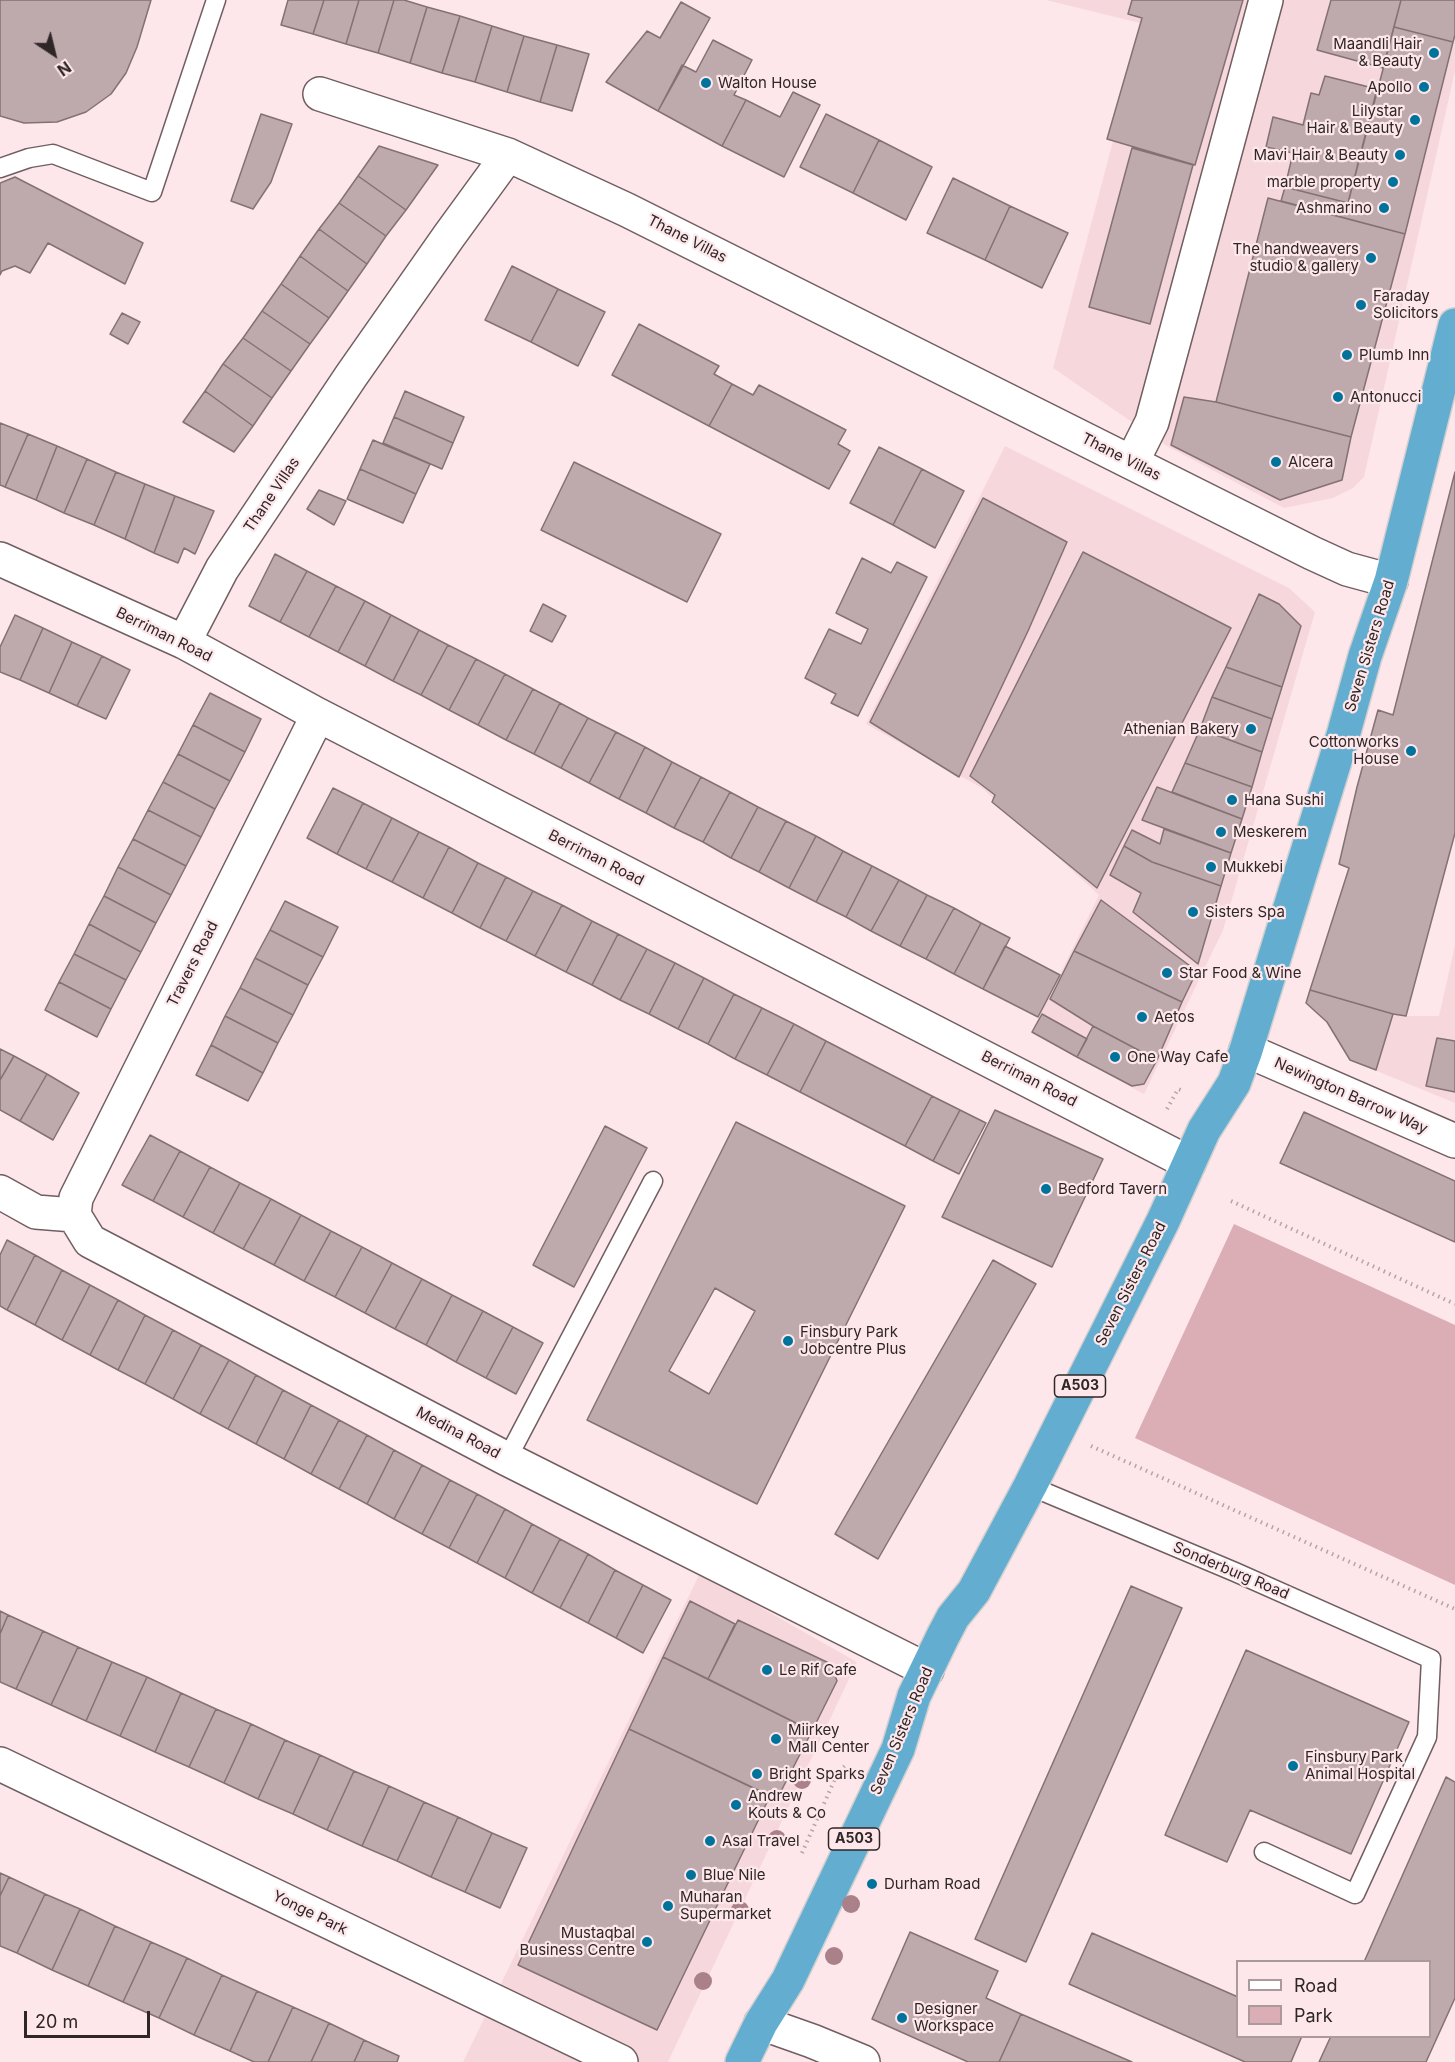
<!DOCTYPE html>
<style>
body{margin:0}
#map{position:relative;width:1455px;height:2062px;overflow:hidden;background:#fde7ea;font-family:Inter,sans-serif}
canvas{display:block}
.legend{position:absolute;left:1236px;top:1960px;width:195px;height:78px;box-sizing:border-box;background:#fde7ea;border:2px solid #aa9a9c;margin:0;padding:8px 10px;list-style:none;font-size:18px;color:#2e2627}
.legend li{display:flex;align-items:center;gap:12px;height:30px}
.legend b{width:30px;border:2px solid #aa9a9c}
.north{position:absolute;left:24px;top:24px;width:60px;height:60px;-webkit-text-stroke:4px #fde7ea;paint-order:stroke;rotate:145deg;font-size:16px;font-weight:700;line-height:24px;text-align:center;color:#2e2627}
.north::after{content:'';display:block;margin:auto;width:21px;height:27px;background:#2e2627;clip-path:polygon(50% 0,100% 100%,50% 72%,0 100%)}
.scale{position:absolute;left:24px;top:2011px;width:126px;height:27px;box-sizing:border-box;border:3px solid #2e2627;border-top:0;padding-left:8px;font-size:18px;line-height:21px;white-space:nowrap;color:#2e2627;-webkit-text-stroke:4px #fde7ea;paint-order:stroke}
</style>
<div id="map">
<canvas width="1455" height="2062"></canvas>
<ul class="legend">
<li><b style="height:8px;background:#fff"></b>Road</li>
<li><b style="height:16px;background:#dbaeb5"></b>Park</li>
</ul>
<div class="north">N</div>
<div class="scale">20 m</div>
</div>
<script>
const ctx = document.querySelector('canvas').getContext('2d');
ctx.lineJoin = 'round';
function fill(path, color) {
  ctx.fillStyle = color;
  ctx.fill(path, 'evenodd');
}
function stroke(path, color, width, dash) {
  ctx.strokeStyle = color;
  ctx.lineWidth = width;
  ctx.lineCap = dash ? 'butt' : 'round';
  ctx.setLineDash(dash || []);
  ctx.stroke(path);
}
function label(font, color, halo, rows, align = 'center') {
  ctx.font = font + ' Inter,sans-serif';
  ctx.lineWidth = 4.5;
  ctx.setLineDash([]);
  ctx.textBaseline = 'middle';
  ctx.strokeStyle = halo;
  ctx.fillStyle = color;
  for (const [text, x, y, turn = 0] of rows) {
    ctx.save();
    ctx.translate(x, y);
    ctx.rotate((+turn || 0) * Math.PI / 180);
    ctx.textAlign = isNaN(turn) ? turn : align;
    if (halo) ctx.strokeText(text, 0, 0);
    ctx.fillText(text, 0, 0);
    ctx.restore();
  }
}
fill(new Path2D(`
 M1046,0H1455V71L1364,477L1353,488L1333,498L1284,508L1167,446L1053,368L1144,24Z
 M1005,446L1289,588L1315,612L1223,930L1144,1094L1031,1033L1099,895L982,788L866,724Z
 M1455,945V1103L1350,1060L1327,1022L1306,1003L1406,1016H1439Z
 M700,1573L857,1662L668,2062H463Z`), '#f6d8dc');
fill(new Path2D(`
 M1234,1224L1455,1325V1585L1135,1438Z`), '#dbaeb5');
const building = new Path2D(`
 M0,0H151L137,47L126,73L111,94L86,112L57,122L24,123L0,116Z
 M288,0H324L313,34L281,25Z
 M324,0H359L346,44L313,34Z
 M359,0H394L378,53L346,44Z
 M394,0H404L427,7L410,63L378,53Z
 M1132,0H1243L1195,165L1107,139L1142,18L1128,14Z
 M1331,0H1401L1383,68L1317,50Z
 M1401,0H1455V35L1453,42L1394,27Z
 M681,2L710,18L658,111L606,82L647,31L660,38Z
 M427,7L460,16L442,73L410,63Z
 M460,16L492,26L475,82L442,73Z
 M492,26L524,36L507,92L475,82Z
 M1394,27L1453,42L1405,234L1281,201L1285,187L1348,203Z
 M524,36L557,45L540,102L507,92Z
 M713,40L752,60L734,95L746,100L722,146L658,111L682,65L696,72Z
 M557,45L589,54L572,111L540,102Z
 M1325,76L1377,89L1348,203L1285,187L1293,153L1266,147L1273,117L1303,125L1311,93L1319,95Z
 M793,92L820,105L784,177L722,146L746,100L780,117Z
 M261,114L292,124L271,182L253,209L231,201Z
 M826,114L879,140L853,193L800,167Z
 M879,140L932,167L906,220L853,193Z
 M379,146L438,165L406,210L358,176Z
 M1132,148L1193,165L1150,324L1089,307Z
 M358,176L406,210L386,236L339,203Z
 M15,177L143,243L125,284L48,243L30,273L15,266L2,271L0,275V183Z
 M953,178L1010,206L985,260L927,233Z
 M1268,198L1405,234L1351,437L1216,402Z
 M339,203L386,236L367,264L319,229Z
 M1010,206L1068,233L1042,288L985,260Z
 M319,229L367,264L348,291L300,256Z
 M300,256L348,291L329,318L281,284Z
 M512,266L558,289L531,342L485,320Z
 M281,284L329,318L310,344L262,311Z
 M558,289L605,312L578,366L531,342Z
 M262,311L310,344L291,371L243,338Z
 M122,313L140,322L128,344L110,334Z
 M639,324L719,366L714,374L732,384L709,426L612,375Z
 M243,338L291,371L272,398L223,364Z
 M223,364L272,398L253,426L205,391Z
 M732,384L753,395L759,385L846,430L838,444L850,451L829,489L709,426Z
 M205,391L253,426L234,452L183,422Z
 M405,391L464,417L453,443L394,417Z
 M1184,397L1216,402L1351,437L1342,480L1280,500L1171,445Z
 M394,417L453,443L442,469L383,443Z
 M0,423L28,434L5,487L0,485Z
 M28,434L57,446L36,500L5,487Z
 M373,440L430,464L416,494L360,469Z
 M57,446L87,459L64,513L36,500Z
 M879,447L922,469L893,525L850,503Z
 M87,459L116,472L94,525L64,513Z
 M574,462L721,534L687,602L541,530Z
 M360,469L416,494L403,523L347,499Z
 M922,469L964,491L935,548L893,525Z
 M116,472L145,484L125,539L94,525Z
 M1455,472V833L1406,1016L1393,1014L1310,990L1349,868L1339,864L1357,787L1378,710L1393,715Z
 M145,484L175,496L154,553L125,539Z
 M319,490L346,501L334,525L307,509Z
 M175,496L214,511L195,554L184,548L178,563L154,553Z
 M983,498L1067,542L1028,631L959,777L870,722Z
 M1083,552L1231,628L1097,888L992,802L995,795L970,776Z
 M275,554L307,571L280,622L249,606Z
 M862,558L891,573L897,562L927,577L858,716L831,703L836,694L805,678L829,629L861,644L868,629L836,613Z
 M307,571L336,586L309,637L280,622Z
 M336,586L365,601L338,652L309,637Z
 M1259,594L1279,604L1301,626L1282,687L1226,667Z
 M365,601L391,615L365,666L338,652Z
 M543,604L566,616L552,642L530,631Z
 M15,615L43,628L20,680L0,672V647Z
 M391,615L419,630L393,681L365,666Z
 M43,628L72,642L49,693L20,680Z
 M419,630L448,645L421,695L393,681Z
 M72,642L102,656L77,706L49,693Z
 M448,645L476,659L449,710L421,695Z
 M102,656L130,670L106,719L77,706Z
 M476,659L505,674L478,725L449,710Z
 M1226,667L1282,687L1272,719L1212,697Z
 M505,674L533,689L506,740L478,725Z
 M533,689L560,703L534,754L506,740Z
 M210,693L261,719L245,752L193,725Z
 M1212,697L1272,719L1262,752L1200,729Z
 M560,703L588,718L561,768L534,754Z
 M588,718L616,732L589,783L561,768Z
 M193,725L245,752L230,781L178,754Z
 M1200,729L1262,752L1252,787L1185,763Z
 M616,732L645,747L619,799L589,783Z
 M645,747L672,762L646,813L619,799Z
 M178,754L230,781L215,809L163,782Z
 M672,762L701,777L674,828L646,813Z
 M1185,763L1252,787L1242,819L1172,792Z
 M701,777L730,792L703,842L674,828Z
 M163,782L215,809L201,837L148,810Z
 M1157,787L1242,819L1231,853L1142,820Z
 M333,788L363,803L337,854L307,838Z
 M730,792L758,807L731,858L703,842Z
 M363,803L392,818L366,869L337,854Z
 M758,807L786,821L759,872L731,858Z
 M148,810L201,837L186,866L133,839Z
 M392,818L419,832L392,882L366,869Z
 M786,821L816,836L789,888L759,872Z
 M1164,829L1231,853L1221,886L1152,862L1124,846L1132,830L1160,844Z
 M419,832L449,847L423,898L392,882Z
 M816,836L843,851L816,902L789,888Z
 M133,839L186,866L171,895L118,867Z
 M1124,846L1152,862L1221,886L1198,964L1133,912L1141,893L1110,875Z
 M449,847L478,863L452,913L423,898Z
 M843,851L872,866L846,917L816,902Z
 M478,863L506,877L480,928L452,913Z
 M872,866L899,880L871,931L846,917Z
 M118,867L171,895L156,923L104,896Z
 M506,877L533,891L506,941L480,928Z
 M899,880L927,895L900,946L871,931Z
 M533,891L562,905L535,956L506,941Z
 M927,895L954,908L926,959L900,946Z
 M104,896L156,923L141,952L89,924Z
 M1101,900L1197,971L1182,1002L1074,951Z
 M285,901L338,927L323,957L270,930Z
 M562,905L592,921L566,972L535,956Z
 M954,908L981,923L954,974L926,959Z
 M592,921L618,934L592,985L566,972Z
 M981,923L1010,938L983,989L954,974Z
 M89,924L141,952L126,980L74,954Z
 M270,930L323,957L308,985L255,958Z
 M618,934L647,949L620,1000L592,985Z
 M1005,946L1060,975L1038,1017L983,989Z
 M647,949L675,963L649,1014L620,1000Z
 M1074,951L1182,1002L1157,1060L1093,1026L1050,999Z
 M74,954L126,980L111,1009L59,982Z
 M255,958L308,985L293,1015L240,988Z
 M675,963L704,978L678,1029L649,1014Z
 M704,978L734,994L708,1044L678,1029Z
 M59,982L111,1009L97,1037L45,1010Z
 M240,988L293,1015L278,1043L225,1016Z
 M1310,990L1393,1014L1376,1070L1350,1060L1327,1022L1306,1003Z
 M734,994L762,1008L735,1059L708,1044Z
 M762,1008L794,1024L767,1075L735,1059Z
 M1042,1014L1087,1039L1077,1057L1032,1032Z
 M225,1016L278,1043L263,1073L211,1045Z
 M794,1024L826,1041L800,1092L767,1075Z
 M1093,1026L1157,1060L1144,1084L1132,1086L1077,1057Z
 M1437,1038L1455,1041V1092L1426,1086Z
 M826,1041L932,1096L905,1146L800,1092Z
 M211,1045L263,1073L248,1101L196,1075Z
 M0,1049L14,1056L0,1080Z
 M14,1056L47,1074L20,1121L0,1110V1080Z
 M47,1074L79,1093L53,1140L20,1121Z
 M932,1096L960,1110L933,1161L905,1146Z
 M960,1110L986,1123L959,1174L933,1161Z
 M995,1110L1103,1159L1052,1267L942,1217Z
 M1304,1112L1455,1181V1242L1280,1163Z
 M736,1122L905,1206L757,1504L587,1420ZM715,1288L755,1311L709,1394L669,1371Z
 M605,1126L647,1148L574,1287L533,1265Z
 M150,1135L180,1151L153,1201L122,1185Z
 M180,1151L210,1167L183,1217L153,1201Z
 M210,1167L240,1183L213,1233L183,1217Z
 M240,1183L271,1199L243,1249L213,1233Z
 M271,1199L301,1215L274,1265L243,1249Z
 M301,1215L331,1231L304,1281L274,1265Z
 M331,1231L362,1247L335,1297L304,1281Z
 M7,1240L35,1255L7,1310L0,1306V1255Z
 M362,1247L392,1263L365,1313L335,1297Z
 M35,1255L62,1270L35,1325L7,1310Z
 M993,1260L1036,1284L878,1559L835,1534Z
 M392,1263L422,1279L395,1329L365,1313Z
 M62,1270L90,1285L62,1340L35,1325Z
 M422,1279L452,1295L426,1345L395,1329Z
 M90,1285L118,1300L90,1355L62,1340Z
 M452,1295L483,1311L456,1362L426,1345Z
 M118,1300L145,1315L118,1370L90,1355Z
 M483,1311L513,1327L486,1378L456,1362Z
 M145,1315L173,1330L145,1384L118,1370Z
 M513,1327L543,1343L516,1394L486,1378Z
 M173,1330L201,1345L173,1399L145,1384Z
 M201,1345L229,1360L200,1414L173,1399Z
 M229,1360L256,1375L228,1429L200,1414Z
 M256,1375L283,1390L256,1444L228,1429Z
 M283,1390L311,1405L284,1459L256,1444Z
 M311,1405L339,1420L311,1474L284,1459Z
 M339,1420L367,1435L339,1489L311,1474Z
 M367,1435L394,1450L367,1504L339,1489Z
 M394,1450L422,1465L394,1519L367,1504Z
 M422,1465L450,1480L422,1534L394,1519Z
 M450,1480L477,1494L449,1548L422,1534Z
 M477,1494L505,1509L477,1563L449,1548Z
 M505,1509L532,1524L505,1578L477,1563Z
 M532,1524L560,1539L532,1593L505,1578Z
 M560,1539L588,1554L560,1608L532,1593Z
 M588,1554L615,1570L588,1623L560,1608Z
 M615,1570L643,1585L616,1638L588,1623Z
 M643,1585L671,1600L643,1653L616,1638Z
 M1131,1586L1182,1608L1026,1962L975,1939Z
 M690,1601L735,1624L708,1679L663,1657Z
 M0,1611L8,1615L0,1634Z
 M8,1615L43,1631L16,1689L0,1682V1634Z
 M738,1620L831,1664L837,1681L812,1731L708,1679Z
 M43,1631L78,1647L51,1705L16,1689Z
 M78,1647L112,1662L86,1721L51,1705Z
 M1246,1650L1409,1722L1351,1854L1250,1810L1227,1862L1165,1835Z
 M663,1657L812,1731L777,1799L629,1729Z
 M112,1662L147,1677L120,1736L86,1721Z
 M147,1677L181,1693L155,1752L120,1736Z
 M181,1693L216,1709L189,1767L155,1752Z
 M216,1709L251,1724L224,1783L189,1767Z
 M251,1724L285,1740L258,1799L224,1783Z
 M629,1729L770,1796L657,2030L518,1965Z
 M285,1740L320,1755L293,1814L258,1799Z
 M320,1755L354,1771L327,1830L293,1814Z
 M354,1771L389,1786L362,1846L327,1830Z
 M1446,1777L1455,1782V1998L1426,2062H1319L1331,2036H1430V1962H1364Z
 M389,1786L424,1802L397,1861L362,1846Z
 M424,1802L458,1817L431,1877L397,1861Z
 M458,1817L492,1833L465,1892L431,1877Z
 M492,1833L527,1848L500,1908L465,1892Z
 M0,1873L9,1877L0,1896Z
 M9,1877L45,1894L17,1953L0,1946V1896Z
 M45,1894L80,1909L52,1970L17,1953Z
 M80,1909L115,1926L88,1986L52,1970Z
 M115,1926L151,1942L123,2002L88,1986Z
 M910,1932L998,1971L986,1998L1021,2014L999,2062H968L872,2019Z
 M1092,1933L1238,1997V2036H1302L1291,2062H1245L1069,1984Z
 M151,1942L187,1958L159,2018L123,2002Z
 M187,1958L222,1975L194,2035L159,2018Z
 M222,1975L257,1991L230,2051L194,2035Z
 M257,1991L293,2007L268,2062H254L230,2051Z
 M293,2007L329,2023L311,2062H268Z
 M1021,2014L1132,2062H999Z
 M329,2023L364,2040L354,2062H311Z
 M364,2040L399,2056L397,2062H354Z`);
fill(building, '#bea9ad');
stroke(building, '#847174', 1.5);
const service = new Path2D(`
 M0,168L29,158L53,154L152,192L216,0
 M507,1459L653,1181
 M1030,1486L1235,1572L1431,1659L1427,1737L1355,1894L1264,1852`);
const minor = new Path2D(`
 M320,94L508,155L627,210L1312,553L1347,569L1391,581
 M1132,462L1152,422L1266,0
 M0,559L184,642L318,715L1189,1163
 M184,642L222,569L351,376L449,236L508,155
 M1246,1050L1455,1141
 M0,1192L36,1212L74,1215
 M74,1215L90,1241L507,1459L927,1670
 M74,1215L76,1198L318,715
 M0,1764L621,2062
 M761,2023L812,2041L863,2062`);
const trunk = new Path2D(`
 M742,2062L761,2023L788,1980L898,1749L914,1696L943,1636L953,1617L974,1591L1030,1486L1163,1221L1204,1130L1234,1083L1246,1050L1344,732L1365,656L1391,581L1455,325`);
stroke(service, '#715e61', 21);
stroke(minor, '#715e61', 36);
stroke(trunk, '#d1cfcf', 36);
stroke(new Path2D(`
 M1167,1109L1178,1089L1183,1091
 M1231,1201L1455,1304
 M1091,1446L1455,1609
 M802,1853L838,1772L845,1766`), '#b5a4a6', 4, [1.5, 4.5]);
stroke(service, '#fff', 18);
stroke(minor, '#fff', 33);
stroke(trunk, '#63aed0', 33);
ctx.fillStyle = '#aa8089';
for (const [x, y] of [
 [802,1780],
 [777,1839],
 [851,1904],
 [740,1910],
 [834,1956],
 [703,1981]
]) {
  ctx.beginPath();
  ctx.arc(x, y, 9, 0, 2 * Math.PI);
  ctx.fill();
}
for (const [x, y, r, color] of [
 [1434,53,6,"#00739d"],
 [706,83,6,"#00739d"],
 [1424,87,6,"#00739d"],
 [1415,120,6,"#00739d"],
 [1400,155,6,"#00739d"],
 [1393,182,6,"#00739d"],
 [1384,208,6,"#00739d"],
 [1371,258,6,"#00739d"],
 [1361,305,6,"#00739d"],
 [1347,355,6,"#00739d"],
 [1338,397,6,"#00739d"],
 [1276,462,6,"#00739d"],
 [1251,729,6,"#00739d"],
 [1411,751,6,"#00739d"],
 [1232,800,6,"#00739d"],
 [1221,832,6,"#00739d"],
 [1211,867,6,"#00739d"],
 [1193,912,6,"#00739d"],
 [1167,973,6,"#00739d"],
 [1142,1017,6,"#00739d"],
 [1115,1057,6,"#00739d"],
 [1046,1189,6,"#00739d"],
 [788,1341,6,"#00739d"],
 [767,1670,6,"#00739d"],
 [776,1739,6,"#00739d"],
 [1293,1766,6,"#00739d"],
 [757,1774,6,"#00739d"],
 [736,1805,6,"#00739d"],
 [710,1841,6,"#00739d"],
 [691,1875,6,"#00739d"],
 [872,1884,6,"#00739d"],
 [668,1906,6,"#00739d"],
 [647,1942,6,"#00739d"],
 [902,2018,6,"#00739d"]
]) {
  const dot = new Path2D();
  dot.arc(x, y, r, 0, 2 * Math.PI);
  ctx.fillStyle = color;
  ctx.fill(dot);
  stroke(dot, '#fde7ea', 2);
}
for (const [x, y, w] of [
 [1080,1386,51],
 [854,1839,51]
]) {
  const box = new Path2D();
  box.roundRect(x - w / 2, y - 11, w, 22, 4.5);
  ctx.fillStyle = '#fde7ea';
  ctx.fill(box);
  stroke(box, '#2e2627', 1.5);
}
label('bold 14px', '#2e2627', null, [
 ["A503",1080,1386],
 ["A503",854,1839]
]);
label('15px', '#2e2627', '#fde7ea', [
 ["Maandli Hair",1422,44,"right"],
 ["& Beauty",1422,61,"right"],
 ["Walton House",718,83],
 ["Apollo",1412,87,"right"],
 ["Lilystar",1403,111,"right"],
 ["Hair & Beauty",1403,128,"right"],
 ["Mavi Hair & Beauty",1388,155,"right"],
 ["marble property",1381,182,"right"],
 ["Ashmarino",1372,208,"right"],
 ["The handweavers",1359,249,"right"],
 ["studio & gallery",1359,266,"right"],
 ["Faraday",1373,296],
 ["Solicitors",1373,313],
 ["Plumb Inn",1359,355],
 ["Antonucci",1350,397],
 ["Alcera",1288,462],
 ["Athenian Bakery",1239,729,"right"],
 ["Cottonworks",1399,742,"right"],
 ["House",1399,759,"right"],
 ["Hana Sushi",1244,800],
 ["Meskerem",1233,832],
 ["Mukkebi",1223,867],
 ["Sisters Spa",1205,912],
 ["Star Food & Wine",1179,973],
 ["Aetos",1154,1017],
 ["One Way Cafe",1127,1057],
 ["Bedford Tavern",1058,1189],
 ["Finsbury Park",800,1332],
 ["Jobcentre Plus",800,1349],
 ["Le Rif Cafe",779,1670],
 ["Miirkey",788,1730],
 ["Mall Center",788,1747],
 ["Finsbury Park",1305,1757],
 ["Animal Hospital",1305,1774],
 ["Bright Sparks",769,1774],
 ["Andrew",748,1796],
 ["Kouts & Co",748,1813],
 ["Asal Travel",722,1841],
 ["Blue Nile",703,1875],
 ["Durham Road",884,1884],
 ["Muharan",680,1897],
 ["Supermarket",680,1914],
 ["Mustaqbal",635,1933,"right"],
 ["Business Centre",635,1950,"right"],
 ["Designer",914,2009],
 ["Workspace",914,2026]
], 'left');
label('15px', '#2e2627', '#fde7ea', [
 ["Thane Villas",687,239,27],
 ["Thane Villas",1121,457,27],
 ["Thane Villas",272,495,-56],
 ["Berriman Road",164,635,26],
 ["Seven Sisters Road",1370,646,-73],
 ["Berriman Road",596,858,27],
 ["Travers Road",193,964,-63],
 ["Berriman Road",1029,1079,27],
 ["Newington Barrow Way",1351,1096,24],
 ["Seven Sisters Road",1131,1284,-63],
 ["Medina Road",458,1433,28],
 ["Sonderburg Road",1231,1571,23],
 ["Seven Sisters Road",902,1731,-67],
 ["Yonge Park",310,1913,26]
]);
</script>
